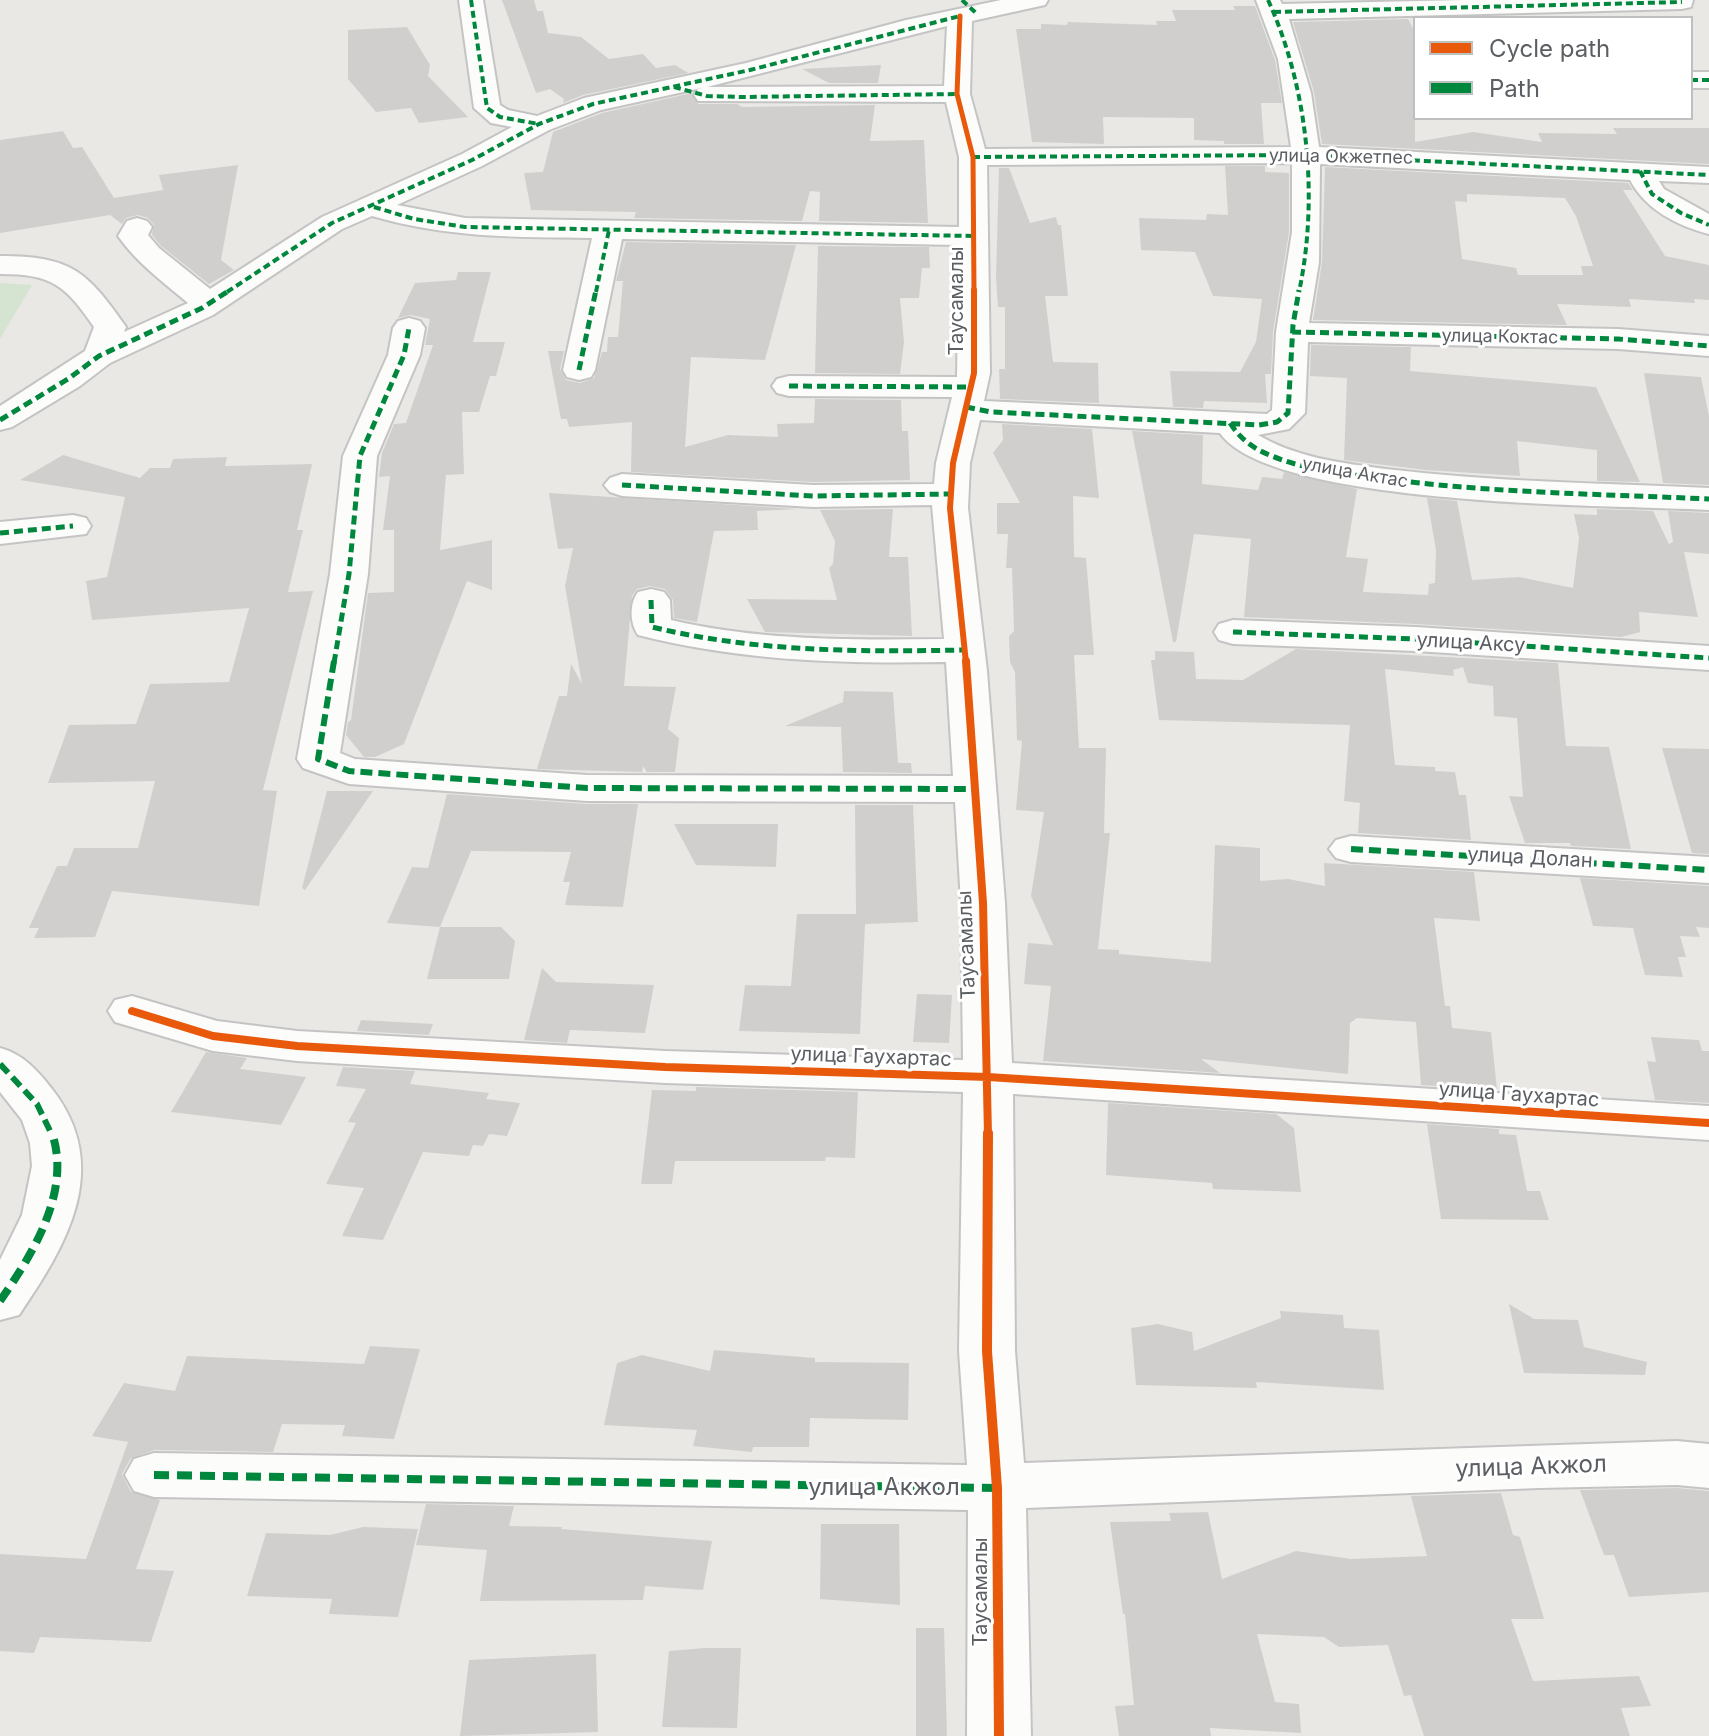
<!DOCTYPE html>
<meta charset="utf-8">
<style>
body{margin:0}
#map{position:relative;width:1709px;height:1736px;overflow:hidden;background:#eae8e5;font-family:Inter,sans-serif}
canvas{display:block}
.legend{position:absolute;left:1413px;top:16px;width:280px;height:104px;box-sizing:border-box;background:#fff;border:2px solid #bdbfc0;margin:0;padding:10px 14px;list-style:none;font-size:24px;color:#5b5e62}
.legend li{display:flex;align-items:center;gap:16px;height:40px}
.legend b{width:40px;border:2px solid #bdbfc0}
</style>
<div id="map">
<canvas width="1709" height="1736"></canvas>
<ul class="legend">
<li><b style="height:10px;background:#e8590c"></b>Cycle path</li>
<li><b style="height:10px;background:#00873e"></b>Path</li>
</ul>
</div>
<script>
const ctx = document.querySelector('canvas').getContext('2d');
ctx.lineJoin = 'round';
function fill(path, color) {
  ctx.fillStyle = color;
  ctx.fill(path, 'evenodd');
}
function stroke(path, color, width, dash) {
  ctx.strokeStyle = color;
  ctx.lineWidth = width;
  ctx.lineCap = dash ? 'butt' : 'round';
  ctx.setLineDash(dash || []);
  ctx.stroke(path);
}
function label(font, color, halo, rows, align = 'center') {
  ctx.font = font + ' Inter,sans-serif';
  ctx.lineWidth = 6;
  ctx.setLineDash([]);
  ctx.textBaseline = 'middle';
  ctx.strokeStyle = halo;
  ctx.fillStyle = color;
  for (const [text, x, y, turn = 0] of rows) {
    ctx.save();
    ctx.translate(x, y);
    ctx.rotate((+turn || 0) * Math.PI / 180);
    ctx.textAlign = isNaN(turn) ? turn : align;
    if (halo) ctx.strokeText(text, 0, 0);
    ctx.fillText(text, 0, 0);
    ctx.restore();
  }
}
fill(new Path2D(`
 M0,283L32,285L0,339Z`), '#d5e4d1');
fill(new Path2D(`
 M502,0H534L537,11H543L548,33L581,37L609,59L643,54L656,68L675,65L688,73L583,95L563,103L564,99L550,89L536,93Z
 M1233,6H1255L1275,60L1282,103H1261L1264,144H1224V141L1194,140V118L1103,117L1104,144L1032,142L1016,29H1041V24L1067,25L1068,22L1157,25L1156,21H1176L1172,10H1235Z
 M1408,19L1415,32V142L1473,132L1542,142L1538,133L1617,134L1613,128H1709V164L1322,144L1314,92L1293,22Z
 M407,27L430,65L428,76L468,117L419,123L411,108L376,112L348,79V30Z
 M881,65L878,83H829L802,69Z
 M692,93L698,104H737L742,107L875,105L870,141L924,140L928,223L819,221L820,192L810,191L802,221L634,218L636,212L531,210L524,173L543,172L553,132L602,113Z
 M63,131L73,148L82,147L114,198L163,190L159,175L238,165L221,260L234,270L209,284L161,246L152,235L154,225L148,218L138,215L126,218L122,224L110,215L0,233V140Z
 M1225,166H1265V172L1289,173V232L1273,332L1271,374H1265L1267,403L1204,401L1203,408L1173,407L1170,371L1240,372L1256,342L1262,299L1213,296L1195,252L1141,250L1139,218L1206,220L1207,214L1228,215Z
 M1325,167L1628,183L1633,190H1623L1665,256L1709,265V300L1694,299L1695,303L1629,299L1631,307L1557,304L1567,325L1313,320L1322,262ZM1467,194L1565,198L1576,216L1593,266H1581L1583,275H1518L1516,268L1462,259L1455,201L1467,202Z
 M999,168H1009L1030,223L1056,217L1058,225H1061L1068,296H1045L1053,362L1098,363L1099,403L1000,399L999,369H1005V307H998L996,277Z
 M626,242L796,245L765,360L691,357L685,447L728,435L778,437L777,424L814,423L815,399L901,400L902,431H908L910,480L813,482L631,472L632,422L569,427L567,419H561L548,351H564L560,369L566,380L580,383L594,378L602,352H607L608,337H618L623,281H616Z
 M818,246L929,247L930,268H922L919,298H900L904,342L900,374L815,373Z
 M458,272H491L473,342H505L496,376H490L479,412H462L464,474L446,475L440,550L492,540V590L467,581L404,744L375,757H364L346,735L348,722L351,720L368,593L394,592V530H383L390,476L379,477L382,453L394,424L406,423L433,345H425L430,319L410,315L398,318L415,283L456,280Z
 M1311,345L1411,347L1410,371L1596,387L1640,482L1597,481V450L1517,441L1520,476L1426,470L1344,460L1347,378L1310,376Z
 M1644,373L1701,377L1709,416V485L1663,483Z
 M1002,424L1092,429L1099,498L1073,496L1074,557L1086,558L1094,655H1074L1079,748H1106L1104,833H1110L1098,949L1119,950V954L1211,962L1215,845L1260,848V881L1288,879L1325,886L1324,863L1474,872L1480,921L1434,918L1445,1006H1450L1452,1028L1491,1032L1497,1090L1421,1085L1416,1022L1357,1018L1350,1023L1348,1074L1201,1059L1220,1073L1043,1061L1051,986L1024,984L1028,943L1053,945L1031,896L1044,812L1016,810L1022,741L1017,740L1015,672L1010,662L1009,636L1014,631L1012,568H1006L1008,534H997V503H1020L993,453L1003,440Z
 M1132,431L1203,435L1202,484L1258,490L1262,477L1282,479L1284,472L1357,489L1346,557L1368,559L1363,592L1428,595L1429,584L1435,583L1436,550L1427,498L1457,501L1472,580L1519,577L1573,588L1579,538L1574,514L1597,515V509L1653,511L1669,544L1673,542L1668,511L1709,513V554L1684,552L1698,617L1639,612L1640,632L1621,637L1416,624L1244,617L1251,539L1194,534L1176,642H1173Z
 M63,455L140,478L150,468H170L173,459L227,457L225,466L312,464L297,530H303L288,592L313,591L263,790L277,791L259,906L112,891L95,937L34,938L39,928H29L57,866H67L74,848H138L155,781L48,783L69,725L136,724L150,684L229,682L249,608L92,620L86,581L107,577L125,497L20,480Z
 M549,493L798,509L757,511L758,530L714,531L697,622L674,618L673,600L665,589L650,586L637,589L632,596L624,686L676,687L668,729L679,738L675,772H647L643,766L642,772L537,769L559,696H567L571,664L582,684L565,586L573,548L558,549Z
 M893,509L889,557H908L912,636L765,632L747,599L837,600L829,568L833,564L835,541L820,510Z
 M1296,649L1558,663L1566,746L1609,747L1631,849L1571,846L1570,843H1525L1509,796L1523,797L1517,718L1494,716L1493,686L1468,683L1463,667L1453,670L1454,676L1385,669L1395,765L1435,767V771L1455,772L1459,795H1466L1471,840L1358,833L1360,803L1344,801L1350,725L1159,720L1151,660H1155V651L1194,652L1196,679L1243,680Z
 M844,691L893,692L898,763H911L912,773L843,772L841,727L785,726L843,702Z
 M1662,748L1709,749V854L1692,853Z
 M327,791H373L305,890L302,888Z
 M447,794L587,804H638L623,907L565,905L570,882H563L571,852L471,851L440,927L387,923L412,867L428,868Z
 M855,805H913L918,922L865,924L860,1034L739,1031L745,985L791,986L797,914H856Z
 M674,824H778L776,867L696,865Z
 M1580,878L1709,886V928L1696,927L1700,937L1680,936L1686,957H1678L1683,977L1645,975L1633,928L1593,926Z
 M440,927H501L515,941L509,979H427Z
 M542,968L556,982L654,985L645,1033L570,1030L567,1043L524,1040Z
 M917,994L952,995L949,1043L913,1042Z
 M361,1020L433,1024L429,1035L357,1031Z
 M1651,1037L1699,1040L1702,1051H1709V1103L1655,1100L1647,1061L1656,1062Z
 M206,1052L247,1058L240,1069L306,1077L281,1125L171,1112Z
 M343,1067L415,1071L410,1084L489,1093L486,1099L520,1103L507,1136L489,1134L483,1146L473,1145L469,1156L423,1152L383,1240L342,1236L364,1188L326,1184L356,1123L348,1122L366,1089L336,1086Z
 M696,1087L858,1092L855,1158L826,1157L825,1161H675L672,1184H641L652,1090L696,1091Z
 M1108,1103L1276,1114L1294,1128L1301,1192L1213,1189L1212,1183L1106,1175Z
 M1427,1124L1499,1129V1134L1516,1135L1527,1191H1540L1549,1220L1441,1219Z
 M1509,1304L1534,1319L1578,1320L1584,1347L1647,1362L1645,1375L1524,1373Z
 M1280,1311L1343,1315L1344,1328L1379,1330L1384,1390L1256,1382L1257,1388L1136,1385L1131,1328L1158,1324L1192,1332L1194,1351L1281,1318Z
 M370,1346L420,1349L394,1439L342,1436L345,1425L282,1424L273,1452L154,1450L131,1458L122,1474L131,1492L160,1500L136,1569L174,1571L151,1642L40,1637L34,1653L0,1651V1554L86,1559L128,1442L92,1436L124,1383L175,1391L187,1356L364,1364Z
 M714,1350L815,1358V1362L909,1363L908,1420L810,1418L809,1447H753L752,1452L693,1446L697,1430L604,1425L617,1363L642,1355L710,1371Z
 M1677,1488L1709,1491V1592L1629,1597L1614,1555H1604L1580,1490Z
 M1501,1493L1513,1535L1520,1537L1544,1619H1511L1533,1681L1639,1676L1651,1706L1621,1708L1630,1736H1424L1411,1695L1404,1696L1388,1645L1339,1647L1324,1637L1257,1634L1275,1702L1299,1704L1301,1733L1210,1728L1211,1736H1119L1115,1706L1134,1705L1125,1614H1123L1110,1522L1171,1521L1169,1513L1208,1512L1222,1579L1296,1551L1351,1559L1427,1556L1411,1496Z
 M426,1504L514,1506L509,1526L562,1527L561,1529L712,1541L703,1590L645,1586L643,1600L480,1601L487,1550L416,1545Z
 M821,1524H899L900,1605L820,1599Z
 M363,1527L418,1529L398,1617L329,1614L332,1599L247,1596L266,1533L330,1535Z
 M916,1628H944L947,1736H916Z
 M705,1648H741L737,1728L662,1727L669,1651Z
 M596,1654L598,1732L460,1736L469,1660Z`), '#d1cfce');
const minor = new Path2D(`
 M459,0H483L500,105L508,110L537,116L584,98L746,63L906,20L1001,0H1048L1045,5L972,21L970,94L985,149L1291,147L1278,59L1256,0H1280L1282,4L1465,0H1693L1691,7L1682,9L1289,19L1311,93L1319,147L1709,167V183L1659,181L1664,189L1709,214V234C1677,226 1645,209 1630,180L1320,164L1319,262L1309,323L1618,329L1709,336V356L1618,349L1308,342L1305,413L1289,429L1258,435C1297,458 1342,463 1386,469C1493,482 1601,483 1709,488V510C1615,505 1271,507 1220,433L980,420L970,463L968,508L987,671L1005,903L1012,1063L1709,1106V1140L1013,1094L1015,1351L1024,1463L1677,1441L1709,1444V1488L1677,1485L1539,1488L1026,1508L1031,1736H967L968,1510L154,1497L134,1491L125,1475L134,1459L154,1453L967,1465L959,1351L963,1092L665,1083L297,1061L213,1051L115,1022L108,1011L115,1000L132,996L217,1021L297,1031L665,1051L963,1060L961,903L955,802L587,801L349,784L303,768L297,759L330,574L343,456L388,355L393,328L398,321L409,318L420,321L425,328L420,355L377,456L368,574L340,753L355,759L587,775L953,776L946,662C841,664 741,661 638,635C630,623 629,604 638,592L651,589L664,592L670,600L671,620C760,641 853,640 944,639L932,505L813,507L622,496L610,492L604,485L610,478L622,474L813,485L934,484L936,463L952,397L789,396L777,393L772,386L777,379L789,376L957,377L959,245L622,239L595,370L591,377L579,380L567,377L563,370L592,238C516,237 447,238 372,216L342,229L213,315L110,363L80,386L12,427L0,430V406L85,351L94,327C65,285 52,274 0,274V256C71,256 87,271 126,327L124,332L188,303C163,282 137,263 118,236L127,221L137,218L147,221L152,227L148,235L159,248L210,289L322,217L462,154L512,127L491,123L474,108ZM947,26L944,86L707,87ZM706,87L698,89L694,95L698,101L946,102L959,157V227L465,218L397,205L482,166L549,130L601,110ZM1292,163V232L1276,332L1272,410L1267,414L984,401L990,373L987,165Z
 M1691,72H1709V88H1691Z
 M73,515L86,518L91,526L86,534L0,544V522Z
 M1233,620L1416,627L1709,646V670L1416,651L1233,644L1219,640L1214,632L1219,624Z
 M1351,836L1709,857V883L1351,862L1336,858L1329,849L1336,840Z
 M0,1048C23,1054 38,1071 52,1089C113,1167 67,1245 19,1315L0,1320V1260L22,1215L32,1166L30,1143L22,1120L0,1092Z`);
stroke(minor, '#c4c4c5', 4);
fill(minor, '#fcfcfb');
stroke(new Path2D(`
 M471,0L487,108L500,117L539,124
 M962,0L976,13
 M1268,0C1308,87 1319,198 1299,292
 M1274,12L1682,2
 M1691,80H1709
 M674,87L707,96L741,97L957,94
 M973,157L1305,155L1709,175
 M1640,171L1652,194L1681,213L1709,225
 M374,207L414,219L465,227L973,236
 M227,292L332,223L472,160L539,124L593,104L750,70L960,16
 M596,292L609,230`), '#00873e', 4, [7, 4]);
stroke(new Path2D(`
 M1292,332L1618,339L1709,346
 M579,370L596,290
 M789,386L971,387
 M966,407L991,412L1259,425L1277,422L1288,413L1293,325L1299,290
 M0,420L68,379L99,356L202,308L230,290
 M1230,423C1241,440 1254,449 1272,456C1308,471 1348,474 1386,479C1493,493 1601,494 1709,499
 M622,485L813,496L951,494
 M0,533L73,526
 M651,600L652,627C755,652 858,652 964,650
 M1233,632L1416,639L1709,658
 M334,663L349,574L360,456L404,355L409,328`), '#00873e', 5, [9, 5]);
stroke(new Path2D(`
 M334,661L318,759L349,771L587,788L973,789
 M1351,849L1709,870
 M0,1064L37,1104L52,1135`), '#00873e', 6, [12, 6]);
stroke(new Path2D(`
 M0,1301C32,1255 72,1192 52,1133
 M154,1475L997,1488`), '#00873e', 8, [15, 8]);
stroke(new Path2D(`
 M960,16L957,94L973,157L974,292`), '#e8590c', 5);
stroke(new Path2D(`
 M966,663L950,508L953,463L974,373V290`), '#e8590c', 6);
stroke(new Path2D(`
 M966,661L983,903L988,1135
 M132,1011L213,1036L297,1046L665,1067L988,1077L1709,1123`), '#e8590c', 8);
stroke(new Path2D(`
 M988,1133L987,1351L997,1488L999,1736`), '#e8590c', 10);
label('18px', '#5b5e62', '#fff', [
 ["улица Окжетпес",1341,157,1],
 ["улица Коктас",1500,337,1],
 ["улица Актас",1355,473,10]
]);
label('20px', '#5b5e62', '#fff', [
 ["Таусамалы",957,301,-90],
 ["улица Аксу",1471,643,3],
 ["улица Долан",1530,858,3],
 ["Таусамалы",967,945,-92],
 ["улица Гаухартас",871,1057,2],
 ["улица Гаухартас",1519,1095,4],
 ["Таусамалы",981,1592,-90]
]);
label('24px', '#5b5e62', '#fff', [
 ["улица Акжол",1531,1467,-2],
 ["улица Акжол",884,1488]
]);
</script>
